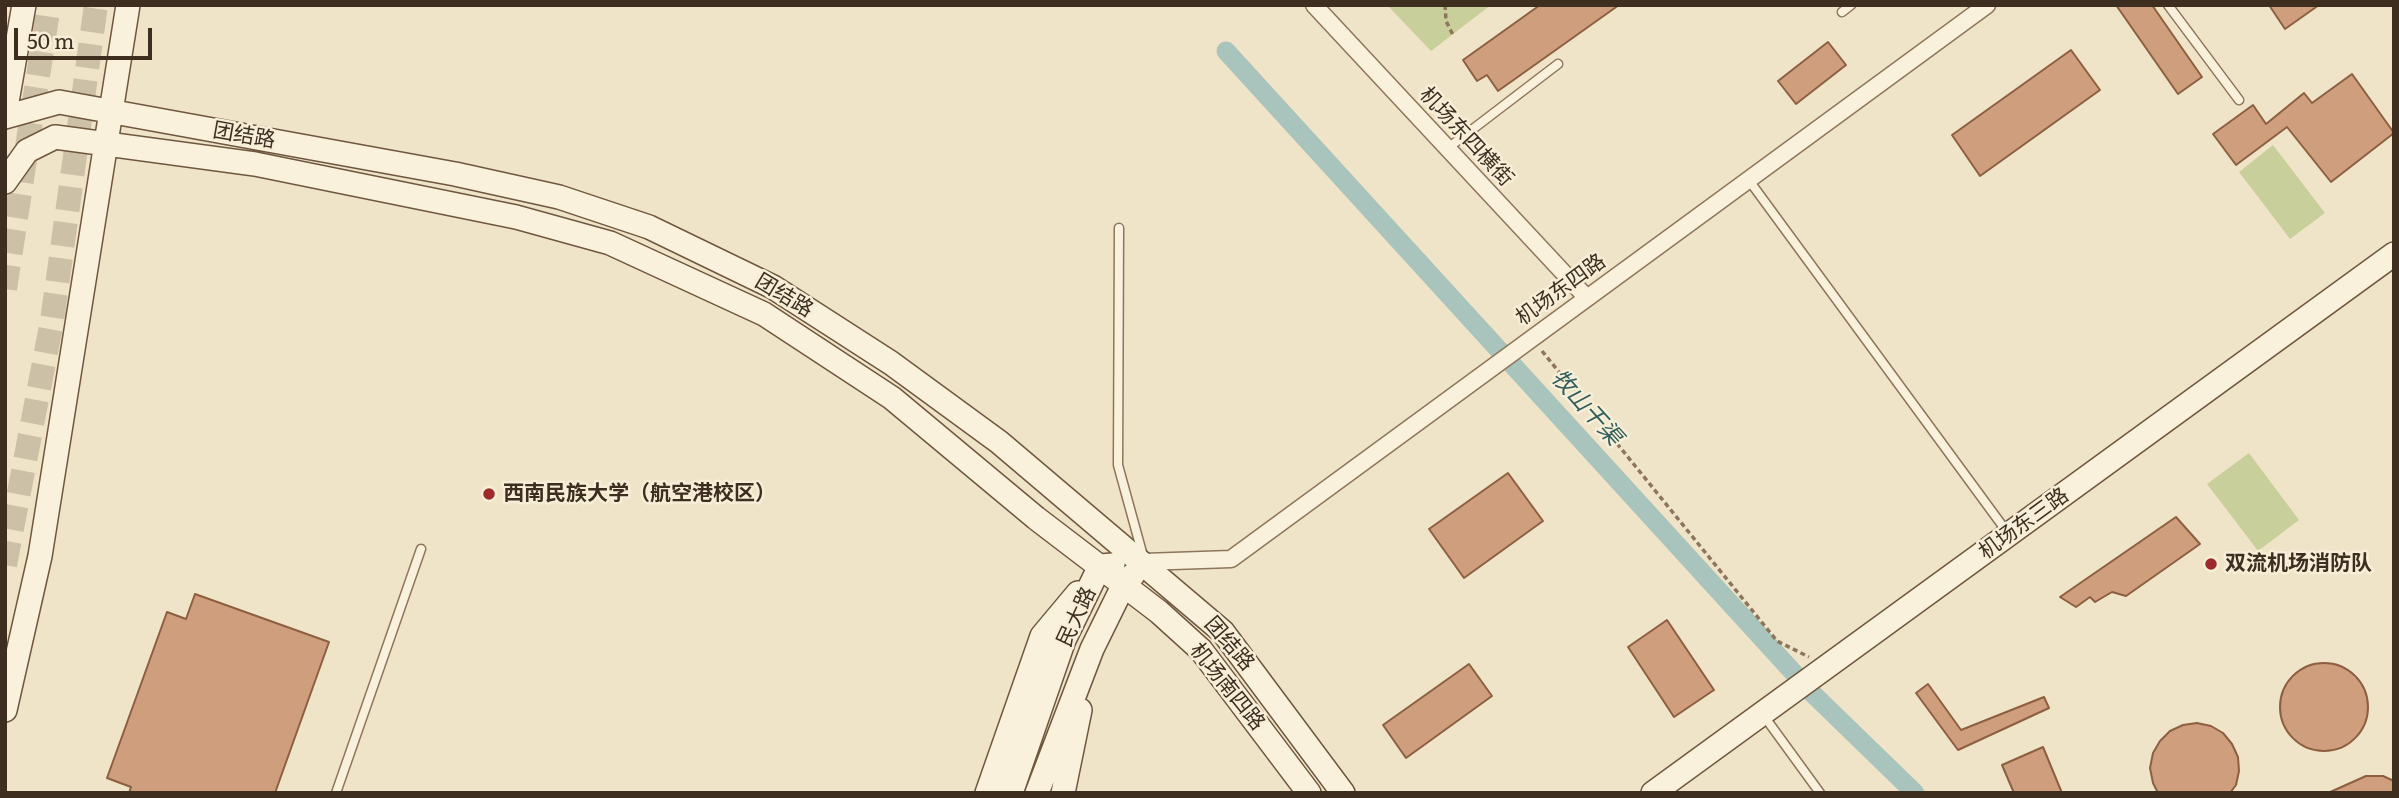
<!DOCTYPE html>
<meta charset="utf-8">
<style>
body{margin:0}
#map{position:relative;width:2399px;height:798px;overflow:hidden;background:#f0e4c8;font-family:Literata,serif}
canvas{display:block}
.frame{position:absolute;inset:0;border:7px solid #3d2e20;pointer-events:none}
.scale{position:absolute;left:14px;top:28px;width:138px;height:32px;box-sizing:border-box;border:4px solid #3d2e20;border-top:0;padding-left:9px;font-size:21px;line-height:24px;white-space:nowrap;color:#3d2e20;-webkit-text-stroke:5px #f7eed8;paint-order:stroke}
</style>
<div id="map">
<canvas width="2399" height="798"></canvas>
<div class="frame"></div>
<div class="scale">50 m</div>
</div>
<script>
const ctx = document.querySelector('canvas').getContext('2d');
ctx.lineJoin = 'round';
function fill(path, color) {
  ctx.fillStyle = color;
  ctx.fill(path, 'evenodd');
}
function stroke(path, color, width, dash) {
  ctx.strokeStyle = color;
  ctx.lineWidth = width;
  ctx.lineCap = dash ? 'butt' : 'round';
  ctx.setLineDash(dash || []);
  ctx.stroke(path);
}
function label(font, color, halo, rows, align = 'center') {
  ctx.font = font + ' Literata,"Noto Sans SC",serif';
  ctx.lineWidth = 5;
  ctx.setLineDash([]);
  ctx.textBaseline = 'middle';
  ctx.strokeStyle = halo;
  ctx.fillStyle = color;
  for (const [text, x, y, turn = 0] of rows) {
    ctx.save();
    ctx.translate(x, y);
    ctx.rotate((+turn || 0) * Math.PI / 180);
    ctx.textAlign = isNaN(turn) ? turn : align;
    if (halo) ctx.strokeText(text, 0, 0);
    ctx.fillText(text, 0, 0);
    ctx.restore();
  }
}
fill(new Path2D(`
 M1387,5H1491L1431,51Z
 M2273,145L2325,213L2290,239L2239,172Z
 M2249,453L2299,520L2258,551L2207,484Z`), '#c9cf9b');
stroke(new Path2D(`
 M1226,51L1813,694L1915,793`), '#a9c4bc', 19);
const building = new Path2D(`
 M1540,5H1619L1498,91L1487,75L1477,81L1463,60Z
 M2116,5H2152L2202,77L2178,94Z
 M2269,5H2319L2285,29Z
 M1828,42L1846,65L1796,104L1778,81Z
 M2071,50L2100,90L1980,176L1952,135Z
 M2352,74L2394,133L2331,182L2287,127L2236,165L2213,134L2253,105L2266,124L2304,93L2312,103Z
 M1508,473L1543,521L1464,578L1429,529Z
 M2176,517L2200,544L2126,596L2112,592L2095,602L2090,597L2076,607L2060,597Z
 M195,594L329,642L275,793H129L131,787L107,778L167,612L186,619Z
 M1667,620L1714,690L1674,717L1628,647Z
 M2280 707a44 44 0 1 1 88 0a44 44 0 1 1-88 0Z
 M1469,664L1492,696L1406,758L1383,725Z
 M1928,684L1961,730L2044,697L2049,708L1958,750L1916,693Z
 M2197,723L2211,726L2223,733L2232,744L2238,757L2239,771L2236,785L2230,793H2158L2153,783L2150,768L2153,753L2160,741L2170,731L2183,725Z
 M2043,747L2062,793H2014L2002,765Z
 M2366,776H2383L2394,781V793H2328Z`);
fill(building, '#cf9f7d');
stroke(building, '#8d5f41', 2);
stroke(new Path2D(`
 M5,289L49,5
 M5,565L52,321L96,5`), '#ccc0a6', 24, [24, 12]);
const lane = new Path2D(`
 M2168,5L2239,100
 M1842,12L1851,5
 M1448,148L1558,64
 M1748,179L2007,532
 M1119,228L1118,465L1143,556
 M1764,716L1820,793
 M336,793L421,549`);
const street = new Path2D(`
 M1314,5L1587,298
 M1144,562L1231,559L1987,5`);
const secondary = new Path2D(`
 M5,113L24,5
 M5,117L59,102L455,174L559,197L649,227L773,287L891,363L999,442L1223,632L1343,793
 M5,182L27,151L55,137L255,164L516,217L610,243L764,314L892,398L1036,518L1159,612L1201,650L1309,793
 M5,710L40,556L128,5
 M987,793L1042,636L1078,593
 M1011,793L1064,640L1100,566L1113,565
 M1037,793L1092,649L1124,584L1133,575
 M1063,793L1080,710
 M1653,793L2394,254`);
stroke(lane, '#8d765c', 11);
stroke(street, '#8d765c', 19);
stroke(secondary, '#6f573f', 26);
stroke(new Path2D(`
 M1445,5L1446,21L1453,35
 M1542,351L1777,641L1809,657`), '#8d765c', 3.5, [5, 3.5]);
stroke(lane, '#faf1dc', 8);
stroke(street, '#faf1dc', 16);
stroke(secondary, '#faf1dc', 23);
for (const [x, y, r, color] of [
 [489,494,7,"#9e2a2b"],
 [2211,564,7,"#9e2a2b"]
]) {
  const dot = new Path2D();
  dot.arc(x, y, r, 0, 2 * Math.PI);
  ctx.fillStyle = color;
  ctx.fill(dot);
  stroke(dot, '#f7eed8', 2.5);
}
label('21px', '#3d2e20', '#f7eed8', [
 ["团结路",244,136,10],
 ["机场东四横街",1466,137,47],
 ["机场东四路",1561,290,-36],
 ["团结路",784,296,31],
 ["机场东三路",2024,524,-36],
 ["民大路",1077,617,-65],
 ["团结路",1229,644,49],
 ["机场南四路",1227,687,51]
]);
label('bold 21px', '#3d2e20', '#f7eed8', [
 ["西南民族大学（航空港校区）",503,494],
 ["双流机场消防队",2225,564]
], 'left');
label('italic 23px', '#2f5d5a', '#f7eed8', [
 ["牧山干渠",1586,408,48]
]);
</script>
